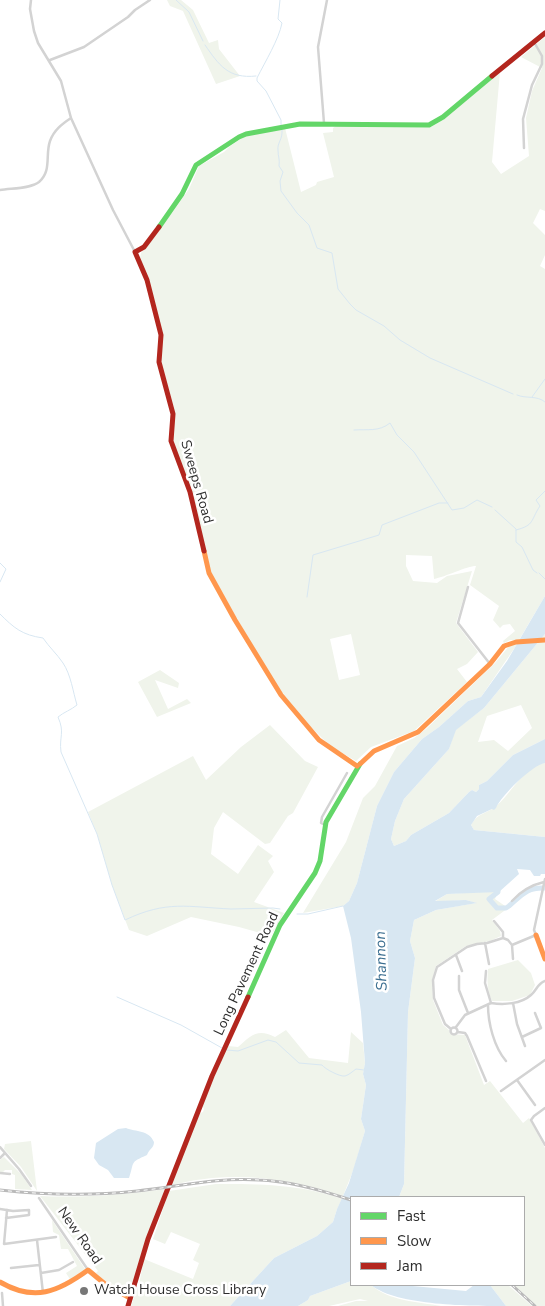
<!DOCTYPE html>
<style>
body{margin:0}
#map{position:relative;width:545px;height:1306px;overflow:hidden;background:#fff;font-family:"Nunito Sans",sans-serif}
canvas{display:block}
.legend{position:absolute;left:350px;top:1196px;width:175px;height:90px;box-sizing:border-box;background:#fff;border:1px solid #ababab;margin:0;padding:6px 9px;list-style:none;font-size:15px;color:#2e2e2e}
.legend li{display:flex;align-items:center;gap:10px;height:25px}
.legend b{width:25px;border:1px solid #ababab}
</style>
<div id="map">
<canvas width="545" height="1306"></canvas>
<ul class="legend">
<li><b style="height:6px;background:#63d668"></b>Fast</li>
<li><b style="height:6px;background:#ff974d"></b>Slow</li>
<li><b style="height:6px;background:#b3261e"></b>Jam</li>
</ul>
</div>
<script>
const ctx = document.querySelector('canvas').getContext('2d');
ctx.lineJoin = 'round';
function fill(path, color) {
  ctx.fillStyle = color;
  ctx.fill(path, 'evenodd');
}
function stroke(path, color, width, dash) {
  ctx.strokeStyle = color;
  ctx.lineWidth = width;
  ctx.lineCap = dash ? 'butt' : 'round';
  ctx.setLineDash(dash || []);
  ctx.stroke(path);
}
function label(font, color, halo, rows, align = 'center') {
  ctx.font = font + ' "Nunito Sans",sans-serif';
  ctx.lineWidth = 5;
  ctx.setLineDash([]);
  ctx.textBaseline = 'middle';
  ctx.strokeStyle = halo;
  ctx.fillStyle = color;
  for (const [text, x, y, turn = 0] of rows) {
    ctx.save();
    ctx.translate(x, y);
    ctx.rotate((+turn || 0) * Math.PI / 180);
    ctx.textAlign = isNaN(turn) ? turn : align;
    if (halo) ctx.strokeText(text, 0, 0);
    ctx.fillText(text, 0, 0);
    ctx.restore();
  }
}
fill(new Path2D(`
 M167,0H181L193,10L209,43L218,40L219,49L240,76L216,84L183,11L170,6Z
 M545,37V211L540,209L533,223L545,235V255L540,266L545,269V596L519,640H510L504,643L503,641L515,631L510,624L503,625L500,628L493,620L499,606L470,585L476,566C467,566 445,577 434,579L432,556L406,555V566L413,581L437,583L447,576L472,571L456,623L478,652L467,664L457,669L467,682L414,731L371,747L356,761L330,746L291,707L260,659L210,571L192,496L172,441L174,407L162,367L161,330L149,280L140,258L141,253L172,213L189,189L199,166L224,152L230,146L244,137L250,134L285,128L301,192L316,185L317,182L334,177L323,133L333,132V128L339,124L431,127L443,120L500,72L492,162L501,174L529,156L526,118L532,91L542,68L521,57ZM351,634L360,675L339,680L330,639Z
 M545,634V739L513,755L487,781L479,785V789L476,792L472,790L469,792L449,813L411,835L406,841L394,846L391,839L395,821L404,799L449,749L455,730L484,708ZM521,705L532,728L508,751L494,740L478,742L487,716Z
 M518,643L481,697L468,701L439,727L422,739L394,772L377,806L357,883L349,901L343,906L303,913L346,842L363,798L375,786L397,746L414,738L426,729L495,663L510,645Z
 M160,670L179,683L178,688L155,680L168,709L187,699L191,703L157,717L138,682Z
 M270,725L305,761L318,767L293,813L288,816L270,843L265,844L223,812L214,828L211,854L238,874L258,845L273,856L268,861L274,872L254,902L284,913L271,936L239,927L191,917L147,936L129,930L112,885L97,834L88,812L193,756L206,780L241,747Z
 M545,763V837L474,830L471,825C479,812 484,815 495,807C511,795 523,766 545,763Z
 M498,891L495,899L508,908L492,920L500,931L501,936L490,941L466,946L436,966L432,980L433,1000L443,1025L449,1030L450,1034L465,1035L484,1085L490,1081L523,1123L529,1118L545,1148V1306H537L514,1285H524V1197H399L404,1184L408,1012L415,958L410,941L414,920L436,910L476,903L466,900L434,902L447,894Z
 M518,960L531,973L535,985L530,995L512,1001H492C487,990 487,981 488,969Z
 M286,1030L309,1058L348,1063L351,1032L363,1043L365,1063L363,1074L366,1085L361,1119L365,1131L353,1171L343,1196C286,1177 230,1170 172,1185L198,1114L203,1112L204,1109L202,1104L228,1046L238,1047C251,1035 258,1028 275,1037Z
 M31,1141L37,1191L21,1167L4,1149L5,1144Z
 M4,1157L21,1174L32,1190L15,1189V1175L12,1174V1170H5L3,1172H0V1160Z
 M216,1184C262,1184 298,1184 342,1199L337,1209L333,1222L317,1236L274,1258L230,1306H131L139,1284L144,1259L193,1279L199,1263L193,1260L200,1244L171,1232L165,1244L153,1239L169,1191Z
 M165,1189L142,1251L130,1290C119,1293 104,1280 96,1273L98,1271L40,1196C82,1198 124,1195 165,1189Z
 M52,1220L85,1269L84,1272L71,1281L66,1273L77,1266L68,1249H61L59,1235L53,1232Z
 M351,1281V1285H371C389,1301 418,1302 441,1306H338L356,1301H368L360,1299L329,1306H298L308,1300L310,1296Z
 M490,1285H508L532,1306H506Z`), '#f0f4eb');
fill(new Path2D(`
 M545,596V634L484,708L456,730L449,749L404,799L395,821L391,839L394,846L406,841L411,835L449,813L469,792L472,790L476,792L479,789V785L487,781L513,755L545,739V763C532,765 501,796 496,808L494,810L492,809L477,816L471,825L474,830L545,837V874H541L540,876H534L530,870L517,869L519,874L499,892L447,894L435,901L466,900L477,903L436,910L414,920L410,941L415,958L408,1012L404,1184L399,1197H351V1281L310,1296L308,1300L298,1306H230L274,1258L317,1236L333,1222L337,1209L349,1183L365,1131L361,1119L366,1085L363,1074L365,1063L361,1012L351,938L343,906L349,901L357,883L377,806L394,772L422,739L439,727L468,701L481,697L507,661Z
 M126,1128C136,1132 149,1130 154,1142C154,1148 149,1149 147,1155C129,1163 135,1161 129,1178H114L108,1170L99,1165L94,1158L96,1143L118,1129Z
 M371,1285H402L466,1291L474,1285H490L506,1306C472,1306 397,1306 371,1285Z`), '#d8e7f2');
stroke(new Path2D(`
 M176,0L189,12L203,41
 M280,0L278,19L282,23C279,39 265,62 257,78V81L266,91L281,120V125
 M205,45C219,65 228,79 256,76
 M282,130C283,139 277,143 278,150C278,157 280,159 279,166L283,172L280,181L281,191L297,213L309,225L317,248L332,253L338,289L350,304L356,310L384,326L400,340L430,358L513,394
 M517,395C526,399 537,395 545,402
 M532,397L545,379
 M354,430C367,429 379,432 390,423L397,435L414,452L452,510L464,508L477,500L492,507
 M495,510L516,529
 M516,530C535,525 530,521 540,506L536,500L545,491
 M516,530V542L522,547L533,570L537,573
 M0,563L6,569L0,582
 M539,573L545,579
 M307,597L313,555L379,535L382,525L439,503H448
 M0,614C14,628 22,635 43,638C49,647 57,654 63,663C71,675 73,692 77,705C71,710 64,712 58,717C65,733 59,736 61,752L97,834L112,885L125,920C167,900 188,907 231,909C245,909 259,908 273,908L280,909
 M297,914H308L343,906
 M117,997L181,1025L222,1048
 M227,1050L238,1051L268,1040L276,1042L299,1063L322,1065C325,1069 340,1077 345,1076C349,1075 353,1071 356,1069L364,1070`), '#d8e7f2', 1);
stroke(new Path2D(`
 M498,885V892L489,899L497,908H506L509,906C522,895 527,887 545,888`), '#d8e7f2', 5);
stroke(new Path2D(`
 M31,0L30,9L34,31L38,43L61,81L71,118L113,210L135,252
 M50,60L84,47L128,17L135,10L150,0
 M324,123L318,47L327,0
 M524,148L523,119L532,85L542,64V56L534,42
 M0,190C11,188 30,189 39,182C52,171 45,155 50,141C54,130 62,124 71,118
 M468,587L458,623L490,664
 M325,825L321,823L322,817L347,773
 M512,901C521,891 531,885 544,882
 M494,921L503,932V938
 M485,943L489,964
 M512,945L513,959
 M456,955L462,971
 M459,976V990L468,1013
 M491,1003C504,1005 521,1004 531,995C537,990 537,984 545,981
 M513,1003L517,1024L525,1046
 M488,1005C488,1023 494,1047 506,1061
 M456,1027L465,1015L491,1003L485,983L486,971
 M450.5 1031a3.5 3.5 0 1 1 7 0a3.5 3.5 0 1 1-7 0Z
 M451,1029L445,1024L434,998L433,980L437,967L467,947L477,944L487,943L503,938L508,940L512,945L536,935L534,930L545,879
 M458,1032L465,1033L467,1036L486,1081
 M522,1037L541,1028L535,1013
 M517,1080L535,1105
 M501,1091L545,1060
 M545,1108L534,1116L531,1120L545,1145
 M0,1147L19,1169L31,1186
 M0,1158L5,1153
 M0,1173L10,1174
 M39,1198L88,1270
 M0,1209L13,1211L29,1210V1215L6,1218
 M7,1210L4,1244L56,1237
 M37,1240L43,1293
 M11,1268L39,1265
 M41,1273L59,1270L73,1262
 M2,1293L3,1306`), '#d3d3d3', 2.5);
stroke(new Path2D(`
 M159,227L182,194L196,165L239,137L246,134L300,124L429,125L443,117L492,76
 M248,997L280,925L315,873L320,861L326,822L360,764`), '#63d668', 5);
stroke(new Path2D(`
 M204,551L209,573L235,620L281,695L319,740L357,766
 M360,764L374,751L418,732L490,664L504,646L516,642L545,640
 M536,935L545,959
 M0,1282C34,1302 58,1292 88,1270L105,1284L130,1298`), '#ff974d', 5);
stroke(new Path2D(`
 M492,76L545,33
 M159,227L144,247L135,252L147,280L161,335L159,362L173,414L171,441L190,492L204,551
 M128,1306L148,1239L212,1076L248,997`), '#b3261e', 5);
const rail = new Path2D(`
 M0,1190C45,1195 92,1196 137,1191C177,1187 218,1177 259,1180C290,1181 321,1190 351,1200
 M512,1285L535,1306`);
stroke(rail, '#bababa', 3);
stroke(rail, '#fff', 1, [4]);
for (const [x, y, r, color] of [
 [84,1291,5,"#777"]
]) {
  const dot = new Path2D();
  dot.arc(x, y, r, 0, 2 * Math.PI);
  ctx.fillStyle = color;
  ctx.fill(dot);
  stroke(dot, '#fff', 2);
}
label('14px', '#2e2e2e', '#fff', [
 ["Sweeps Road",196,482,74],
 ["Long Pavement Road",247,974,-65],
 ["New Road",79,1236,55]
]);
label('14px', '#2e2e2e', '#fff', [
 ["Watch House Cross Library",94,1291]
], 'left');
label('italic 15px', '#3b6e90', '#fff', [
 ["Shannon",382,961,-92]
]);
</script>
